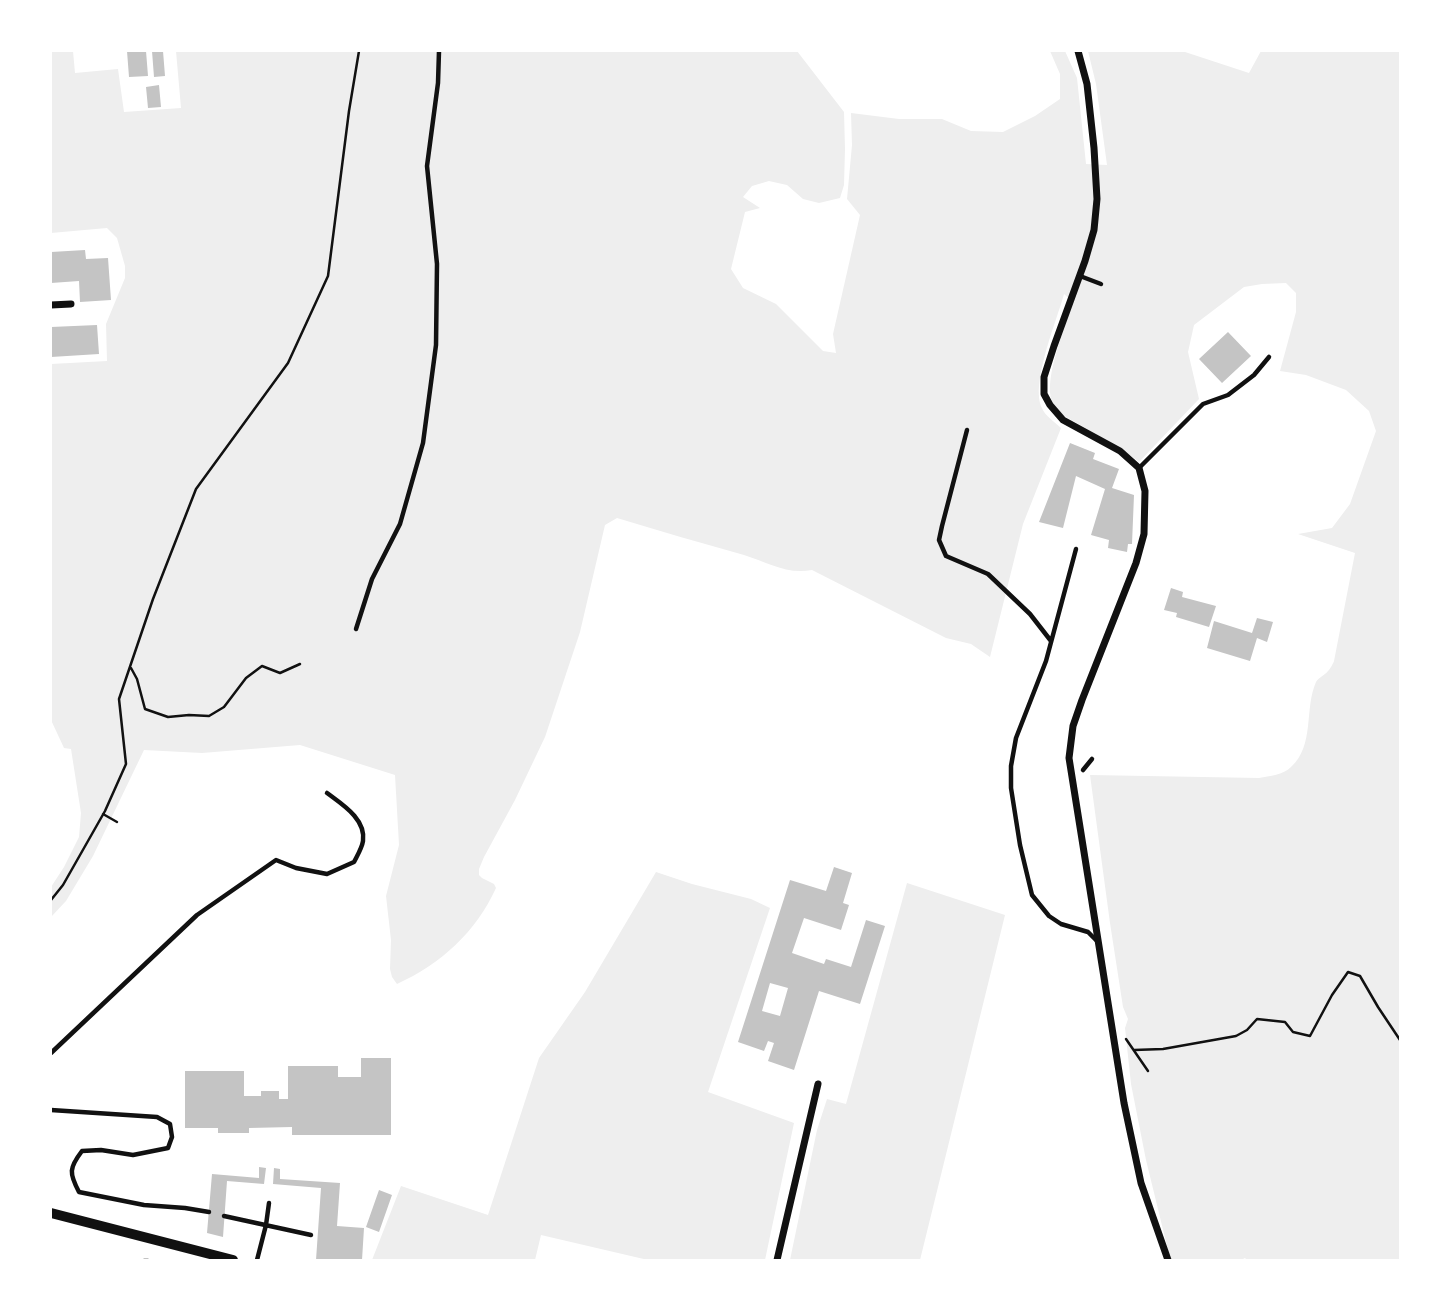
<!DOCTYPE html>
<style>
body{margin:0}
#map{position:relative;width:1451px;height:1311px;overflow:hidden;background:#fff;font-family:"Golos Text",sans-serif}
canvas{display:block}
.frame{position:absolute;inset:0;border:52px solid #fff;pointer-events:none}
</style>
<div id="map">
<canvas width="1451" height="1311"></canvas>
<div class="frame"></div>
</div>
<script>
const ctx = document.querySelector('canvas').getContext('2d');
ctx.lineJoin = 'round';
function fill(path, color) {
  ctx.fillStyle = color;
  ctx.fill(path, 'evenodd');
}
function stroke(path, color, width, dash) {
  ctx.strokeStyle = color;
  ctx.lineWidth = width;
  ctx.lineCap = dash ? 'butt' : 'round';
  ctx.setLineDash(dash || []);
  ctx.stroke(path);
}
fill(new Path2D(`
 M51,51H73L75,73L118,69L124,112L181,108L176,51H797L844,112L845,149L844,185L840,198L819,203L803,199L787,185L769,181L752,186L743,197L760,208L745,212L731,269L743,288L776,304L823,351L836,353L833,334L860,215L847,199L852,145L851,113L899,119H942L971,131L1003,132L1035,116L1060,99V74L1050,51H1065L1077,78L1086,164L1107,165L1096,84L1088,51H1182L1249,73L1261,51H1400V1260H1247L1245,1258L1241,1260H1172L1168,1250L1146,1160L1131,1084L1125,1028L1128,1019L1123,1007L1110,923L1090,775L1259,778C1270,776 1283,775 1291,767C1315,745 1304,709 1316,682C1319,677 1325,675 1328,671C1329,671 1334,662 1334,661L1355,553L1298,534L1332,528L1350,504L1376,431L1369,411L1346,390L1306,375L1280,371L1296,312V293L1286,283L1262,284L1244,287L1194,325L1188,352L1199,399L1139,462C1119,446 1097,435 1075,422C1065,417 1056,411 1052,401C1043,380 1066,324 1073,302L1064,294C1057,320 1030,384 1042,408C1045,416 1055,422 1061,428L1023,524L990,657L971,644L946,638L812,570C787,575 767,562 744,555C702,543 659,531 617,518L605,525L580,632L545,737L515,800L484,857L479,869V875L482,878L494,884L496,888C476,932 441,964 397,984L392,977L390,969L391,940L386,896L399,845L395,775L300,745L202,753L144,750L93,856L66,901L51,917V887L64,867L79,837L81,813L71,749L64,748L51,720V364L107,361L106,324L125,278V266L117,238L107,228L51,233Z
 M656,872L692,884L751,899L770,908L708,1092L794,1123L765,1260H648L541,1235L535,1260H372L401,1186L488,1215L539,1058L585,992Z
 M907,883L1005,915L920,1260H790L817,1130L827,1099L846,1104Z`), '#eee');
fill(new Path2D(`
 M127,51H146L148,76L129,77Z
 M152,51H163L165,76L154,77Z
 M159,85L161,107L148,108L146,87Z
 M85,250L86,259L108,258L111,300L80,302L79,281L51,283V252Z
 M97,325L99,354L51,357V327Z
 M1228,332L1251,356L1222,383L1199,359Z
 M1070,443L1095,453L1093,459L1119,469L1112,488L1134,495L1132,544H1128L1127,552L1108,548L1109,540L1091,535L1105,489L1076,476L1063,528L1039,522Z
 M1171,588L1183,592L1182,597L1216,606L1209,627L1176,617L1177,613L1164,610Z
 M1257,618L1273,622L1267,642L1257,638L1250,661L1207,648L1214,621L1252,633Z
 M834,867L852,873L843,903L849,905L841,930L804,918L792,953L824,964L826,959L851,967L866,920L885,926L860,1004L819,991L794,1070L768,1061L774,1043L768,1041L764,1051L738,1042L790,880L826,891ZM770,983L788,988L780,1016L762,1011Z
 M361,1058H391V1135H292V1127L249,1128V1133H218V1128H185V1071H244V1096H261V1091H279V1099H288V1066H338V1077H361Z
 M259,1167L266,1168L264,1184L227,1181L223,1237L207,1233L212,1174L259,1178Z
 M274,1168L280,1169V1179L340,1183L337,1226L364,1228L362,1260H316L321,1188L273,1184Z
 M379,1190L392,1195L379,1232L366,1227Z`), '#c4c4c4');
stroke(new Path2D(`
 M131,668L137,679L145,709L168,717L189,715L209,716L224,707L246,678L262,666L280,673L300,664
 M103,814L117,822
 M51,900L63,885L105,811L126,764L119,699L153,599L196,489L288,363L328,276L349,111L359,51
 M1126,1039L1148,1071
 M1134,1050L1163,1049L1236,1036L1247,1030L1257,1019L1285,1022L1293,1032L1310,1036L1332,995L1348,972L1360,976L1378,1007L1400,1040
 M144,1260H148`), '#111', 2.5);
stroke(new Path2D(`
 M1080,276L1101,284
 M967,430L942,526L939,540L946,556L988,574L1030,614L1051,641
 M1139,468L1203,404L1228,395L1254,375L1269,357
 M1076,549L1046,661L1016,738L1011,766V788L1020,845L1032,895L1049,916L1061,924L1088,932L1097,941
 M356,629L372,579L400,524L423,443L436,345L437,264L427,166L438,83L439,51
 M1083,770L1092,759
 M51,1053L197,915L276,860L296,868L327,874L354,862C357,856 362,848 363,841C366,819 343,805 327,793
 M51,1110L157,1117L170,1124L172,1137L168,1148L133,1155L101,1150L82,1151C69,1168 69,1173 79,1192L144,1205L185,1208L209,1212
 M224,1216L311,1235
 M257,1260L266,1225L269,1203`), '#111', 4.5);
stroke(new Path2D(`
 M1078,51L1087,84L1094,148L1097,199L1094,230L1085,261L1054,346L1044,377V394L1050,405L1063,420L1120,451L1139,468L1145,491L1144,534L1136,563L1082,700L1073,726L1069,758L1124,1103L1141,1183L1168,1260
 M51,305L71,304
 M777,1260L818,1084`), '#111', 7);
stroke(new Path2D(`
 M51,1213L233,1260`), '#111', 10);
</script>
